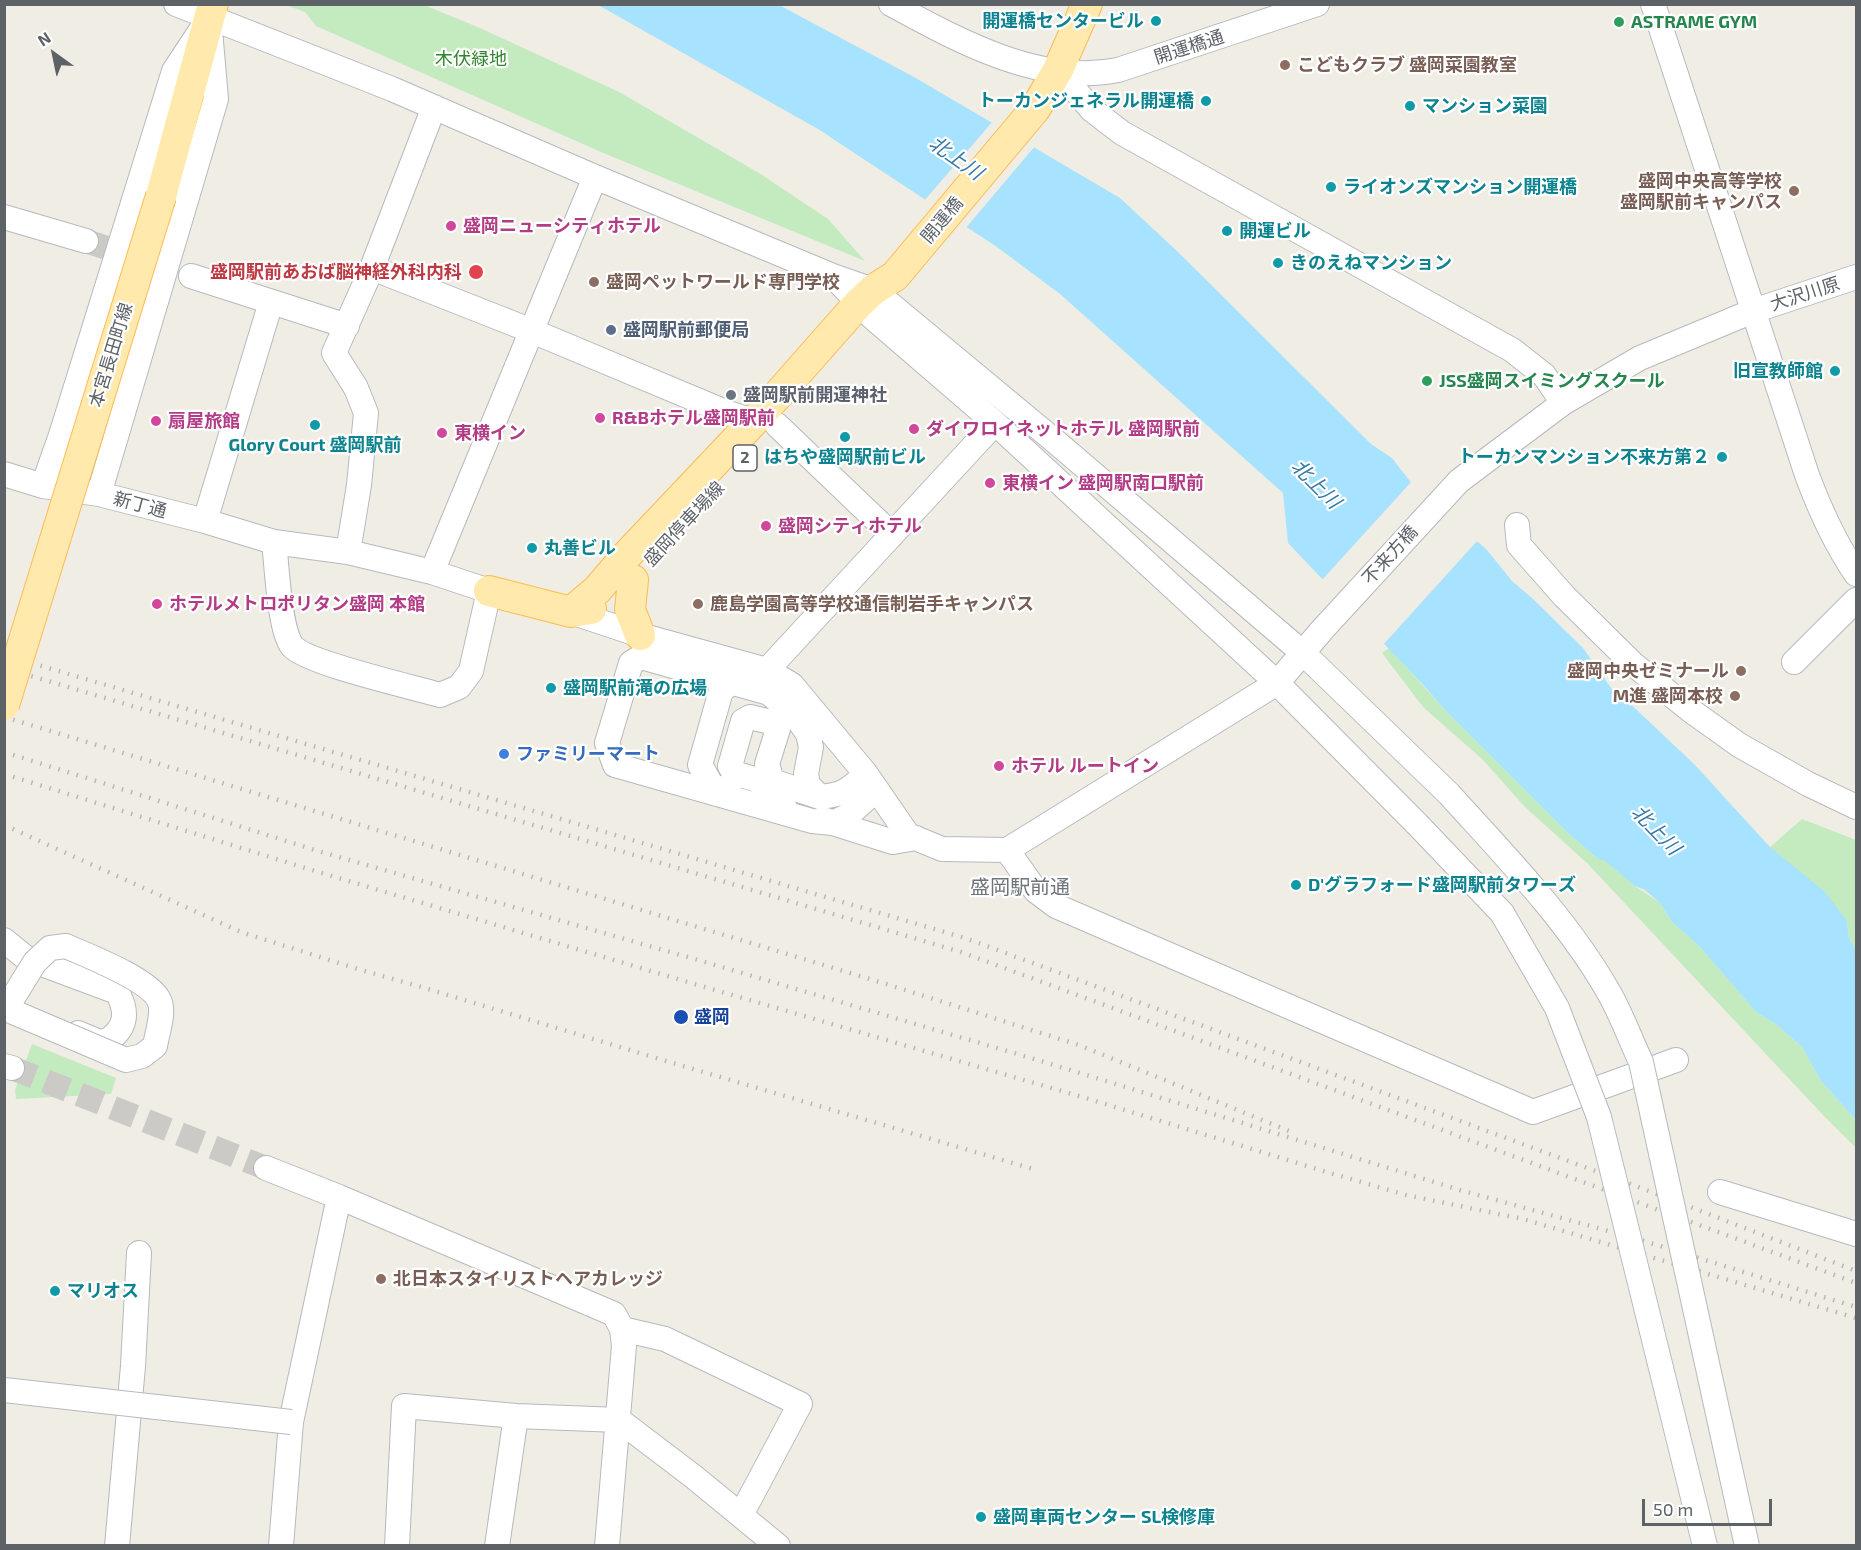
<!DOCTYPE html>
<meta charset="utf-8">
<style>
body{margin:0}
#map{position:relative;width:1861px;height:1550px;overflow:hidden;background:#f0ede5;font-family:"Exo 2",sans-serif}
canvas{display:block}
.frame{position:absolute;inset:0;border:6px solid #5d6267;pointer-events:none}
.north{position:absolute;left:24px;top:24px;width:60px;height:60px;-webkit-text-stroke:4px #fff;paint-order:stroke;rotate:327deg;font-size:16px;font-weight:700;line-height:24px;text-align:center;color:#5d6267}
.north::after{content:'';display:block;margin:auto;width:21px;height:27px;background:#5d6267;clip-path:polygon(50% 0,100% 100%,50% 72%,0 100%)}
.scale{position:absolute;left:1642px;top:1499px;width:130px;height:27px;box-sizing:border-box;border:3px solid #5d6267;border-top:0;padding-left:8px;font-size:18px;line-height:21px;white-space:nowrap;color:#5d6267;-webkit-text-stroke:4px #fff;paint-order:stroke}
</style>
<div id="map">
<canvas width="1861" height="1550"></canvas>
<div class="frame"></div>
<div class="north">N</div>
<div class="scale">50 m</div>
</div>
<script>
const ctx = document.querySelector('canvas').getContext('2d');
ctx.lineJoin = 'round';
function fill(path, color) {
  ctx.fillStyle = color;
  ctx.fill(path, 'evenodd');
}
function stroke(path, color, width, dash) {
  ctx.strokeStyle = color;
  ctx.lineWidth = width;
  ctx.lineCap = dash ? 'butt' : 'round';
  ctx.setLineDash(dash || []);
  ctx.stroke(path);
}
function label(font, color, halo, rows, align = 'center') {
  ctx.font = font + ' "Exo 2","Noto Sans JP",sans-serif';
  ctx.lineWidth = 4.5;
  ctx.setLineDash([]);
  ctx.textBaseline = 'middle';
  ctx.strokeStyle = halo;
  ctx.fillStyle = color;
  for (const [text, x, y, turn = 0] of rows) {
    ctx.save();
    ctx.translate(x, y);
    ctx.rotate((+turn || 0) * Math.PI / 180);
    ctx.textAlign = isNaN(turn) ? turn : align;
    if (halo) ctx.strokeText(text, 0, 0);
    ctx.fillText(text, 0, 0);
    ctx.restore();
  }
}
fill(new Path2D(`
 M286,5H424L480,28L619,92L759,173L828,219L865,261L601,152L316,26L305,12Z
 M1389,648L1444,709L1568,833L1598,859H1604L1635,886L1659,902L1672,922L1700,947L1756,1012L1777,1025L1802,1047L1821,1081L1856,1120V1148L1822,1114L1588,864L1525,807L1483,760L1423,707L1382,653Z
 M1802,819L1856,840V949L1849,939L1847,921L1770,847Z
 M32,1044L116,1078L111,1094L16,1099L15,1090Z`), '#c4eac0');
fill(new Path2D(`
 M598,5H779L914,77L1120,198L1177,251L1371,444L1392,458L1413,485L1487,550L1512,581L1532,598L1583,648L1616,695L1623,697L1694,764L1770,847L1825,892L1847,921L1849,939L1856,949V1120L1821,1081L1802,1047L1777,1025L1756,1012L1700,947L1672,922L1659,902L1645,890L1635,886L1604,860L1598,859L1568,833L1444,709L1426,688L1288,543L1283,493L1060,294L997,247L818,129Z`), '#a7e2ff');
fill(new Path2D(`
 M994,120L1036,145L965,229L923,202Z
 M1413,480L1479,539L1382,646L1321,581Z`), '#f0ede5');
stroke(new Path2D(`
 M86,241L191,276
 M12,1068L266,1168`), '#cbcac6', 24, [24, 12]);
const minor = new Path2D(`
 M176,4L392,89L595,177L833,276
 M891,4C957,40 1040,86 1118,70L1317,4
 M1653,4L1807,475C1820,510 1835,543 1856,574
 M1058,70L1092,110L1122,133L1512,350L1544,375L1563,403
 M4,217L86,241
 M372,268L532,331L728,413L753,421
 M191,276L347,326
 M777,425L892,535
 M4,474L43,486L99,494L205,521L274,542L348,552L432,572L489,591L471,671L459,687L440,695C413,687 306,663 292,646C279,628 277,566 274,542
 M43,486L61,435L174,71L201,30
 M99,494L216,99L210,30
 M205,521L271,302
 M1517,525L1519,545L1564,596L1633,664L1690,710L1739,745L1808,784L1856,807
 M348,552L359,485L366,413L356,388L334,353L372,268L434,107
 M432,572L595,177
 M571,612L640,635L767,670L792,685L866,774L908,835L942,849L1007,850L1277,683L1322,630L1459,481L1563,403L1640,358L1753,311L1856,277
 M1794,662L1856,600
 M767,670L995,423
 M866,774C849,790 843,795 820,797L808,785L806,774L811,747L808,734L795,715L769,693L641,657L631,663L607,743L615,765L812,821L833,823L893,842L916,838
 M729,791L712,786L700,765L721,691L732,682
 M785,808L777,790L754,779L734,773L730,766L743,721L750,717L775,723L778,729L767,764L772,781L820,797
 M823,819L833,823L847,816L876,790
 M1417,824L1277,683L995,423L872,317L833,276L873,290L1056,442L1303,653L1449,794
 M1007,850L1036,891L1056,906L1533,1112L1676,1060
 M4,940L26,958L117,992C129,1013 126,1030 105,1042L97,1041L78,1033
 M4,1066L12,1068
 M266,1168L339,1197L614,1314L622,1329L624,1346L607,1546
 M1720,1192L1856,1234
 M622,1329L665,1339L800,1404L741,1515
 M117,1546L133,1366L139,1253
 M281,1546L291,1422L339,1197
 M397,1546L404,1406L516,1416L619,1420L694,1477L778,1546
 M497,1546L516,1416`);
const major = new Path2D(`
 M161,196L213,4
 M633,580L630,610L640,635
 M489,591L571,612L591,609
 M571,612L597,590L627,555L768,406L858,304L873,290L895,276L1035,109L1058,70L1087,4`);
stroke(minor, '#b6b9bd', 26);
stroke(major, '#fdbb52', 32);
stroke(minor, '#fff', 24);
stroke(major, '#ffe9ac', 30);
stroke(new Path2D(`
 M4,655L965,938L1636,1186L1856,1271
 M4,668L961,952L1856,1283
 M4,717L883,983L1079,1045L1289,1131
 M4,752L318,851L698,960L1041,1061L1460,1190L1641,1240L1856,1307
 M4,774L315,871L691,983L1089,1099L1330,1173L1406,1195L1523,1219L1856,1318
 M4,825L241,932L361,970L425,988L666,1061L1033,1169`), '#b6b7b8', 4.5, [1.5, 8]);
const minorBridge = new Path2D(`
 M1449,794C1505,856 1566,918 1608,991C1621,1013 1630,1039 1641,1062L1747,1546
 M1417,824L1502,913L1557,1008L1599,1117L1705,1546
 M66,946C88,956 149,979 159,1000C165,1012 157,1033 155,1046L142,1056L126,1060L6,1009L35,962L50,948Z
 M4,1390L291,1422`);
const majorBridge = new Path2D(`
 M4,705L161,196`);
stroke(minorBridge, '#b6b9bd', 26, []);
stroke(majorBridge, '#fdbb52', 32, []);
stroke(minorBridge, '#fff', 24);
stroke(majorBridge, '#ffe9ac', 30);
for (const [x, y, r, color] of [
 [1156,21,6,"#0f9aa8"],
 [1619,22,6,"#2e9e5b"],
 [1285,65,6,"#8d6e63"],
 [1206,101,6,"#0f9aa8"],
 [1410,106,6,"#0f9aa8"],
 [1331,187,6,"#0f9aa8"],
 [1794,191,6,"#8d6e63"],
 [451,226,6,"#d1479c"],
 [1227,231,6,"#0f9aa8"],
 [1278,263,6,"#0f9aa8"],
 [476,272,8,"#e0444e"],
 [594,282,6,"#8d6e63"],
 [611,330,6,"#5c6f8a"],
 [1835,371,6,"#0f9aa8"],
 [1427,381,6,"#2e9e5b"],
 [731,395,6,"#6b7280"],
 [600,418,6,"#d1479c"],
 [156,421,6,"#d1479c"],
 [315,425,6,"#0f9aa8"],
 [914,429,6,"#d1479c"],
 [442,433,6,"#d1479c"],
 [845,437,6,"#0f9aa8"],
 [1722,457,6,"#0f9aa8"],
 [990,483,6,"#d1479c"],
 [766,526,6,"#d1479c"],
 [532,548,6,"#0f9aa8"],
 [157,604,6,"#d1479c"],
 [698,604,6,"#8d6e63"],
 [1741,671,6,"#8d6e63"],
 [551,688,6,"#0f9aa8"],
 [1735,696,6,"#8d6e63"],
 [504,754,6,"#3f7fe0"],
 [999,766,6,"#d1479c"],
 [1296,885,6,"#0f9aa8"],
 [681,1017,8,"#1a4fb4"],
 [381,1279,6,"#8d6e63"],
 [55,1291,6,"#0f9aa8"],
 [981,1517,6,"#0f9aa8"]
]) {
  const dot = new Path2D();
  dot.arc(x, y, r, 0, 2 * Math.PI);
  ctx.fillStyle = color;
  ctx.fill(dot);
  stroke(dot, '#fff', 2);
}
for (const [x, y, w] of [
 [745,458,24]
]) {
  const box = new Path2D();
  box.roundRect(x - w / 2, y - 13, w, 26, 4.5);
  ctx.fillStyle = '#fff';
  ctx.fill(box);
  stroke(box, '#5d6267', 1.5);
}
label('bold 16px', '#5d6267', null, [
 ["2",745,458]
]);
label('bold 18px', '#0d838f', '#fff', [
 ["開運橋センタービル",1144,21,"right"],
 ["トーカンジェネラル開運橋",1194,101,"right"],
 ["マンション菜園",1422,106],
 ["ライオンズマンション開運橋",1343,187],
 ["開運ビル",1239,231],
 ["きのえねマンション",1290,263],
 ["旧宣教師館",1823,371,"right"],
 ["Glory Court 盛岡駅前",315,445,"center"],
 ["はちや盛岡駅前ビル",845,457,"center"],
 ["トーカンマンション不来方第２",1710,457,"right"],
 ["丸善ビル",544,548],
 ["盛岡駅前滝の広場",563,688],
 ["D'グラフォード盛岡駅前タワーズ",1308,885],
 ["マリオス",67,1291],
 ["盛岡車両センター SL検修庫",993,1517]
], 'left');
label('bold 18px', '#27864d', '#fff', [
 ["ASTRAME GYM",1631,22],
 ["JSS盛岡スイミングスクール",1439,381]
], 'left');
label('18px', '#5d6267', '#fff', [
 ["開運橋通",1189,47,-18],
 ["開運橋",942,220,-50],
 ["大沢川原",1805,294,-18],
 ["本宮長田町線",111,355,-73],
 ["新丁通",140,505,15],
 ["盛岡停車場線",684,524,-47],
 ["不来方橋",1390,555,-48]
]);
label('18px', '#32852e', '#fff', [
 ["木伏緑地",471,59]
]);
label('bold 18px', '#785e54', '#fff', [
 ["こどもクラブ 盛岡菜園教室",1297,65],
 ["盛岡中央高等学校",1782,181,"right"],
 ["盛岡駅前キャンパス",1782,202,"right"],
 ["盛岡ペットワールド専門学校",606,282],
 ["鹿島学園高等学校通信制岩手キャンパス",710,604],
 ["盛岡中央ゼミナール",1729,671,"right"],
 ["M進 盛岡本校",1723,696,"right"],
 ["北日本スタイリストヘアカレッジ",393,1279]
], 'left');
label('bold 18px', '#b23c85', '#fff', [
 ["盛岡ニューシティホテル",463,226],
 ["R&Bホテル盛岡駅前",612,418],
 ["扇屋旅館",168,421],
 ["ダイワロイネットホテル 盛岡駅前",926,429],
 ["東横イン",454,433],
 ["東横イン 盛岡駅南口駅前",1002,483],
 ["盛岡シティホテル",778,526],
 ["ホテルメトロポリタン盛岡 本館",169,604],
 ["ホテル ルートイン",1011,766]
], 'left');
label('bold 18px', '#be3a42', '#fff', [
 ["盛岡駅前あおば脳神経外科内科",462,272]
], 'right');
label('bold 18px', '#4e5e75', '#fff', [
 ["盛岡駅前郵便局",623,330]
], 'left');
label('bold 18px', '#5b616d', '#fff', [
 ["盛岡駅前開運神社",743,395]
], 'left');
label('bold 18px', '#366cbe', '#fff', [
 ["ファミリーマート",516,754]
], 'left');
label('bold 18px', '#164399', '#fff', [
 ["盛岡",694,1017]
], 'left');
label('italic 20px', '#3579a7', '#fff', [
 ["北上川",956,158,35],
 ["北上川",1316,484,45],
 ["北上川",1656,830,46]
]);
label('20px', '#6e7579', '#fff', [
 ["盛岡駅前通",1020,887]
]);
</script>
